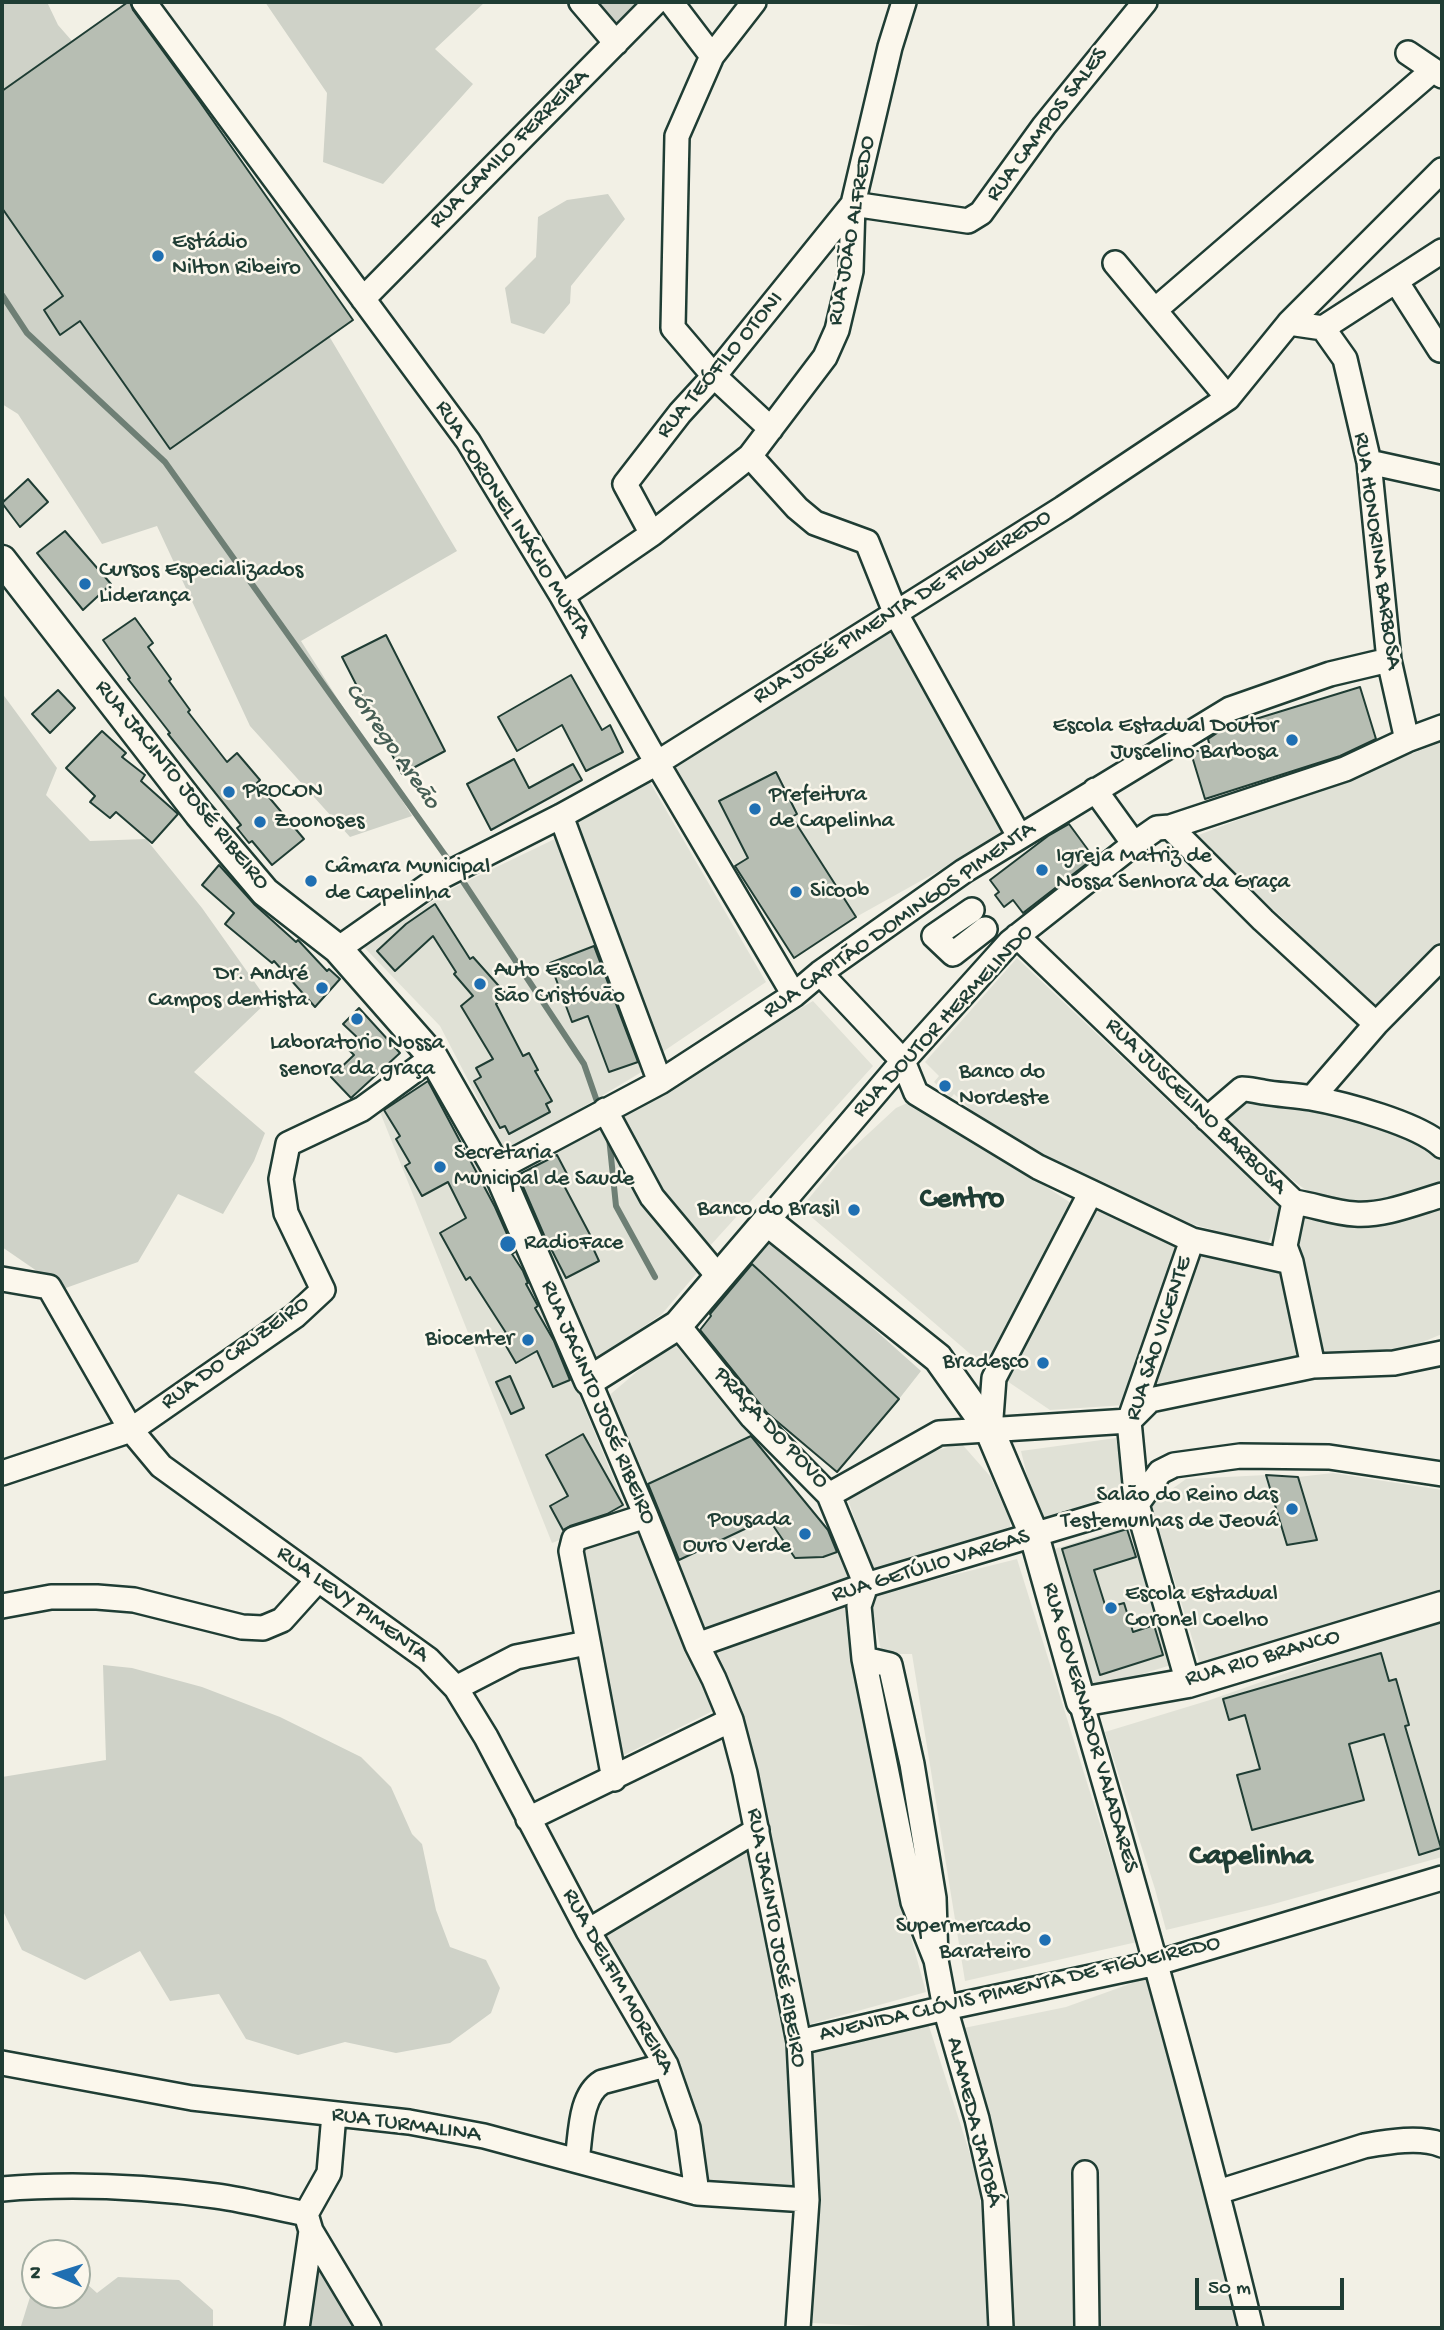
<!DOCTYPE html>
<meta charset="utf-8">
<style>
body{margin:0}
#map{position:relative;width:1444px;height:2330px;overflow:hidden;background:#f2f0e5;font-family:"Gochi Hand",sans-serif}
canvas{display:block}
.frame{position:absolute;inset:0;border:4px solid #1f3d34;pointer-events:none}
.north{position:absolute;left:21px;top:2239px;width:70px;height:70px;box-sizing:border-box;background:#fbf7ec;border:2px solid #a3ada2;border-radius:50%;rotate:273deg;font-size:19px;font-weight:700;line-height:28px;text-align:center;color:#1f3d34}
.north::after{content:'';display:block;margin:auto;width:24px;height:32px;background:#1f6fb2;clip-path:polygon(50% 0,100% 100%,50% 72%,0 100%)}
.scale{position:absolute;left:1195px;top:2278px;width:149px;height:32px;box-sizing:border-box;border:4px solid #1f3d34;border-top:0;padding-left:9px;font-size:21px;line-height:24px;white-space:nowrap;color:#1f3d34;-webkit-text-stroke:5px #fbf7ec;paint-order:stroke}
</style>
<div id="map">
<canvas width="1444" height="2330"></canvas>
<div class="frame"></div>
<div class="north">N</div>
<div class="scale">50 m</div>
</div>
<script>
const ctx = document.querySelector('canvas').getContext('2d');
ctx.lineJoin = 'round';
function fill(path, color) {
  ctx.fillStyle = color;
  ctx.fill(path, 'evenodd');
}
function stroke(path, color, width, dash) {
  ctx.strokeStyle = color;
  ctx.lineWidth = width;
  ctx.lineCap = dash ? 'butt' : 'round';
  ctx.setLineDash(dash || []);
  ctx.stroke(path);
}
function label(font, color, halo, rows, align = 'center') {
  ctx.font = font + ' "Gochi Hand",sans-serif';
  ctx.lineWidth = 5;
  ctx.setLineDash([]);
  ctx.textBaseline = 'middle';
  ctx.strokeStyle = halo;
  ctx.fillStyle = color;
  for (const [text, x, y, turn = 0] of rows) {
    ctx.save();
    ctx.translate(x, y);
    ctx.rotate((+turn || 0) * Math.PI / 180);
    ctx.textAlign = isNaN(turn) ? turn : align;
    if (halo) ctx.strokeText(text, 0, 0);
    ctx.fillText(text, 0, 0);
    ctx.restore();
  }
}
fill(new Path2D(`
 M890,626L1005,834L856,917L794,958L674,769Z
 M1442,742V941L1376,1007L1196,836Z
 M648,779L766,982L658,1055L573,822Z
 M561,836L645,1070L506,1153L440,1026L363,946L455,887Z
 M1017,958L1193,1125L1284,1203L1267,1245L1192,1224L1059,1168L971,1110L954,1094L951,1098L934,1082L939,1076L925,1062Z
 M813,1001L873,1066L709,1247L657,1191L617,1114Z
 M429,1076L501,1204L628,1514L552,1543L380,1112Z
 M1241,1096L1323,1110L1426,1138L1442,1154V1190L1394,1203L1327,1206L1274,1166L1218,1117Z
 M914,1100L1074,1205L990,1371L801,1208L842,1158L896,1108Z
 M606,1126L702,1267L662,1314L593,1361L512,1176Z
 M1442,1202V1334L1401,1351L1320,1355L1295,1245L1299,1213Z
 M1092,1209L1176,1243L1125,1405L1050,1410L1004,1379Z
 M1196,1251L1284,1270L1300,1362L1148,1395Z
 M673,1341L845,1549L855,1579L705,1632L647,1485L606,1398Z
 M1116,1438L1128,1500L1039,1524L1021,1451Z
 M961,1443L990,1476L1010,1520V1527L873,1572L847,1497L905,1460Z
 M1333,1473L1442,1490V1591L1200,1664L1151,1504L1186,1479L1266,1475L1298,1477Z
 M635,1526L713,1711L618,1758L577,1546Z
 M1128,1526L1171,1665L1094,1689L1051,1550Z
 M1017,1559L1137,1942L965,1981L912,1654H882L869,1596Z
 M844,1605L901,1901L926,1992L807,2025L738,1712L713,1649Z
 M1442,1623V1857L1270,1905L1166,1930L1155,1889L1105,1732L1210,1700L1386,1638Z
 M752,1842L790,2053L793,2192L704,2185L598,1932Z
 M1146,1978L1239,2328H1008L959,2029L1066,2007Z
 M928,2023L979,2182L990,2328H907L812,2323L821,2200L812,2053Z`), '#e0e1d6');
fill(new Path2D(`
 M2,2H47L58,25L72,41L2,91Z
 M265,2H485L435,49L473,84L383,184L323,162L327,93Z
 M589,2H643L615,32Z
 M608,194L625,219L571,286L570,303L544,334L511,323L505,288L536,257L538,217L567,200Z
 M2,208L170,449L329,336L457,551L301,641L412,816L350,837L250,726L157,526L102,544L18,414L2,404Z
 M2,693L57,768L46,795L90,841L146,839L202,908L268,1001L194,1072L265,1133L254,1161L223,1214L178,1194L138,1262L63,1289L2,1247Z
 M771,1237L921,1371L899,1399L750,1262Z
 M103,1665L132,1668L202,1687L280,1717L361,1757L391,1787L412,1834L422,1844L436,1910L450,1947L486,1960L500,1988L491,2013L450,2043L396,2053L345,2042L298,2055L246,2039L219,1994L170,2001L140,1951L85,1980L22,1950L2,1909V1777L106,1760Z
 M315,2253L360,2328H310Z
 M77,2275L97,2293L118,2277L179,2280L213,2310V2328H23L21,2326L35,2281V2295H77Z`), '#cfd2c8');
stroke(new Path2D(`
 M2,295L27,333L165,462L452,865
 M458,874L584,1064L600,1110
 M609,1137L616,1206L655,1277`), '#6e7f75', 6);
const building = new Path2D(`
 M128,2H130L133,10L200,102L353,320L170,449L80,321L60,335L44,310L63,296L2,208V91Z
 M28,479L48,502L20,527L2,503Z
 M65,531L111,584L83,610L37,553Z
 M135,618L153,643L148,647L171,679L169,681L190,710L188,712L227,762L237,753L260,780L257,783L304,839L272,865L252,841L249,843L237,828L241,825L168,734L170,733L128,679L130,678L103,640Z
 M386,635L445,751L402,774L342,657Z
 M571,675L602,730L610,725L623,752L586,771L562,725L517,751L498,717Z
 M1360,687L1376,739L1340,756L1205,799L1191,753L1210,747L1208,739L1223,729Z
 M58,690L75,708L50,733L32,714Z
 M102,731L126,753L122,757L145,775L141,781L178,814L152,843L116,812L110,818L90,802L95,796L66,768Z
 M514,759L529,788L573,764L582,780L491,830L467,784Z
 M776,772L797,814L792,817L856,917L794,958L735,866L748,858L719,801Z
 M1069,824L1094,858L1023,913L1013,900L1004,907L995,895L999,892L990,880L1048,836Z
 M219,865L255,905L296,942L298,940L327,971L329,969L340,979L315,1007L274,961L272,963L225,924L234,913L202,885Z
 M435,904L470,959L473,957L506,994L496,1004L523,1056L529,1053L538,1070L535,1071L552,1101L546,1104L550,1112L509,1134L505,1126L500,1128L474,1081L481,1077L476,1068L493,1059L461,1006L473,996L454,974L456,972L433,936L395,971L377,951L406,924Z
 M594,946L638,1062L609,1072L588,1016L572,1022L550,963Z
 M359,1008L400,1053L351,1098L331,1077L354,1055L349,1050L360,1040L343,1024Z
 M428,1081L495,1207L515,1252L512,1254L523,1271L528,1283L526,1284L538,1306L535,1308L554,1341L570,1380L553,1387L537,1351L516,1363L502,1339L508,1336L470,1277L466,1280L440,1233L466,1218L448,1182L422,1196L405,1166L410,1163L396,1139L400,1136L384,1110Z
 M557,1155L567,1174L560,1178L596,1246L593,1248L599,1261L566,1278L544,1235L518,1175Z
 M752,1264L899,1399L837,1472L767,1413L700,1330L711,1316L710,1314Z
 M510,1376L524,1408L511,1414L496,1382Z
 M583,1434L623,1505L607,1514L570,1526L563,1530L550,1506L568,1496L546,1455Z
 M751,1436L828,1530L837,1552L823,1557L795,1558L768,1518L679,1560L648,1484Z
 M1266,1475L1298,1477L1317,1540L1287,1545Z
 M1127,1529L1136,1557L1094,1570L1106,1608L1124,1603L1133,1632L1154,1625L1163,1655L1100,1675L1062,1549Z
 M1381,1653L1389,1681L1396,1679L1409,1725L1405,1726L1441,1848L1419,1855L1384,1734L1349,1744L1364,1800L1252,1830L1237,1775L1260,1769L1245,1715L1229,1720L1223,1699Z`);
fill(building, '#b7beb3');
stroke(building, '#1f3d34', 2);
const minor = new Path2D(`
 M144,2L468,441L562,596L657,763L794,995
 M581,2L616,43
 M671,2L712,56
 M754,2L712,56L677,136L673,328L714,376L771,429
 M1408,53L1442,76
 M1115,263L1228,398
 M1396,281L1440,350L1442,349
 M363,299L656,2
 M1155,310L1432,71
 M1289,323L1442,170
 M1323,328L1345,359L1369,462L1389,660L1407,740
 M750,456L797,508L815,523L867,542L895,612L1019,836
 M1369,462L1442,478
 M652,534L625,484L680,413L714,376L853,204L968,221L981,213L1044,126L1145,2
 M562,596L652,534L750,456L825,357L837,330L851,271L853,204L890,47L904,2
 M1095,790L1134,844
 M561,816L660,1082
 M1170,827L1263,920L1376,1024
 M972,910L934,936L953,954L985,929
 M1017,936L1294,1202C1315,1205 1334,1213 1355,1214C1384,1216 1415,1203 1442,1195
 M338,949L439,878L561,816L657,763L1063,508L1228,398L1289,323L1323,328L1442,251
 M820,973L903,1061L916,1093L1038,1167L1192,1240L1291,1262
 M1312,1098L1376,1024L1442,957
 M605,1110L652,1197L718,1276
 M1207,1119L1242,1089C1250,1089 1255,1091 1263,1092C1279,1095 1295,1095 1311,1098C1345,1104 1419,1124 1442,1146
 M497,1169L660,1082L794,995L820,973L964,871L1230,709L1330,674L1389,660
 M1294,1202L1285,1246L1291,1262L1313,1366
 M767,1221L903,1061L1010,942L1134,844L1157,828L1170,827L1345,769L1407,740L1442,727
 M2,1279L49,1287L131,1430L161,1466L428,1659L456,1688L486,1737L588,1931L666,2065L688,2128L697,2193
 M678,1325L752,1417L829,1495L866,1585L859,1606L864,1659L913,1902L936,1960
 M589,1381L646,1516L697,1645L714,1679L731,1720L745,1773L799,2042L807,2200L798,2328
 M990,1431L994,1378L1091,1192
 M2,1473L131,1430L295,1316L323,1290L286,1213L281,1179L288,1144L362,1109L433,1057
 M829,1495L939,1433L1129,1421L1150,1400L1313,1366L1394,1363L1442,1353
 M2,1606L51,1597H97L134,1600L242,1627L263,1628L282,1620L318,1580
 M697,1645L866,1585L1137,1504L1160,1472L1174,1465L1240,1456L1329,1457L1442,1474
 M864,1659L890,1665L912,1764L934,1898L936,1960L945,2008L977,2119L995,2199L1001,2328
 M1188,1683L1137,1504L1129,1421L1192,1240
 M456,1688L516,1657L587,1643
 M1081,1702C1142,1910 1200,2118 1251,2328
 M614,1779L571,1551L574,1539L646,1516
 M528,1819L731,1720
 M588,1931L757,1830
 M799,2042L945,2008L1157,1963L1442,1878
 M2,2063L192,2098L409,2122L484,2136L697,2193L807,2200
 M577,2160C581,2136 579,2096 602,2082L666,2065
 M1085,2173L1087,2328
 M2,2189C72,2183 147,2187 216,2196C246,2200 276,2208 306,2214
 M1218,2192L1364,2146C1387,2142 1420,2136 1442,2145
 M306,2214L329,2173L334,2114
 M311,2231L369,2328
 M297,2328L311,2231L306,2214`);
const major = new Path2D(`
 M2,560L199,814L265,892L338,949L433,1057L497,1169L589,1381L678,1325L767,1221L938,1358L990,1431L1034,1535L1081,1702L1188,1683L1442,1606`);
stroke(minor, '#1f3d34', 28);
stroke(major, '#1f3d34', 33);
stroke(minor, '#fbf7ec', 23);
stroke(major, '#fbf7ec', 28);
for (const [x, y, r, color] of [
 [158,256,7,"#1f6fb2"],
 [85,584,7,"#1f6fb2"],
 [1292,740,7,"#1f6fb2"],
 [229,792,7,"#1f6fb2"],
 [755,809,7,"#1f6fb2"],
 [260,822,7,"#1f6fb2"],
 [1042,870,7,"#1f6fb2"],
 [311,881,7,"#1f6fb2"],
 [796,892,7,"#1f6fb2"],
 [480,984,7,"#1f6fb2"],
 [322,988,7,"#1f6fb2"],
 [357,1019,7,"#1f6fb2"],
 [945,1086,7,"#1f6fb2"],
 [440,1167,7,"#1f6fb2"],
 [854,1210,7,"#1f6fb2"],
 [508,1244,9,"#1f6fb2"],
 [528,1340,7,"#1f6fb2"],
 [1043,1363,7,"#1f6fb2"],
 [1292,1509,7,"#1f6fb2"],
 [805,1534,7,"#1f6fb2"],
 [1111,1608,7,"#1f6fb2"],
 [1045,1940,7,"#1f6fb2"]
]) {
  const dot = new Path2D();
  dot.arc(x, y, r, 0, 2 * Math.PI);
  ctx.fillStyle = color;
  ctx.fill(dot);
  stroke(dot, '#fbf7ec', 2.5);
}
label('23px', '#1f3d34', '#fbf7ec', [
 ["RUA CAMPOS SALES",1048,125,-53],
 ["RUA CAMILO FERREIRA",510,150,-45],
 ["RUA JOÃO ALFREDO",853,231,-80],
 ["RUA TEÓFILO OTONI",721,366,-50],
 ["RUA CORONEL INÁCIO MURTA",512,520,58],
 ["RUA HONORINA BARBOSA",1376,551,82],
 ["RUA JOSÉ PIMENTA DE FIGUEIREDO",903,608,-32],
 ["RUA JACINTO JOSÉ RIBEIRO",181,786,51],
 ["RUA CAPITÃO DOMINGOS PIMENTA",900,921,-35],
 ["RUA DOUTOR HERMELINDO",944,1022,-47],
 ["RUA JUSCELINO BARBOSA",1195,1107,44],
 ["RUA SÃO VICENTE",1160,1339,-72],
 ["RUA DO CRUZEIRO",236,1354,-36],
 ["RUA JACINTO JOSÉ RIBEIRO",597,1403,67],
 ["PRAÇA DO POVO",770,1429,47],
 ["RUA GETÚLIO VARGAS",931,1567,-17],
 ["RUA LEVY PIMENTA",352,1605,36],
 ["RUA RIO BRANCO",1263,1659,-16],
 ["RUA GOVERNADOR VALADARES",1089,1728,74],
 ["RUA JACINTO JOSÉ RIBEIRO",775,1938,80],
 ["RUA DELFIM MOREIRA",617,1982,61],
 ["AVENIDA CLÓVIS PIMENTA DE FIGUEIREDO",1020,1990,-13],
 ["ALAMEDA JATOBÁ",973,2122,76],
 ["RUA TURMALINA",406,2126,8]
]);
label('23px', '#1f3d34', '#fbf7ec', [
 ["Estádio",172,243],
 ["Nilton Ribeiro",172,269],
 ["Cursos Especializados",99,571],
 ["Liderança",99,597],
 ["Escola Estadual Doutor",1278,727,"right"],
 ["Juscelino Barbosa",1278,753,"right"],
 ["PROCON",243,792],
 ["Prefeitura",769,796],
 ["de Capelinha",769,822],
 ["Zoonoses",274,822],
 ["Igreja Matriz de",1056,857],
 ["Nossa Senhora da Graça",1056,883],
 ["Câmara Municipal",325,868],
 ["de Capelinha",325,894],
 ["Sicoob",810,892],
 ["Auto Escola",494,971],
 ["São Cristóvão",494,997],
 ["Dr. André",308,975,"right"],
 ["Campos dentista",308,1001,"right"],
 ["Laboratorio Nossa",357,1044,"center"],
 ["senora da graça",357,1070,"center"],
 ["Banco do",959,1073],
 ["Nordeste",959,1099],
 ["Secretaria",454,1154],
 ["Municipal de Saude",454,1180],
 ["Banco do Brasil",840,1210,"right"],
 ["RadioFace",524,1244],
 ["Biocenter",514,1340,"right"],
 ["Bradesco",1029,1363,"right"],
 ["Salão do Reino das",1278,1496,"right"],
 ["Testemunhas de Jeová",1278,1522,"right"],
 ["Pousada",791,1521,"right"],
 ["Ouro Verde",791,1547,"right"],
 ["Escola Estadual",1125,1595],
 ["Coronel Coelho",1125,1621],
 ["Supermercado",1031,1927,"right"],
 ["Barateiro",1031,1953,"right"]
], 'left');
label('italic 24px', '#465e55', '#fbf7ec', [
 ["Córrego Areão",391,747,55]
]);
label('bold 30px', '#1f3d34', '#fbf7ec', [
 ["Centro",962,1201],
 ["Capelinha",1251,1858]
]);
</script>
